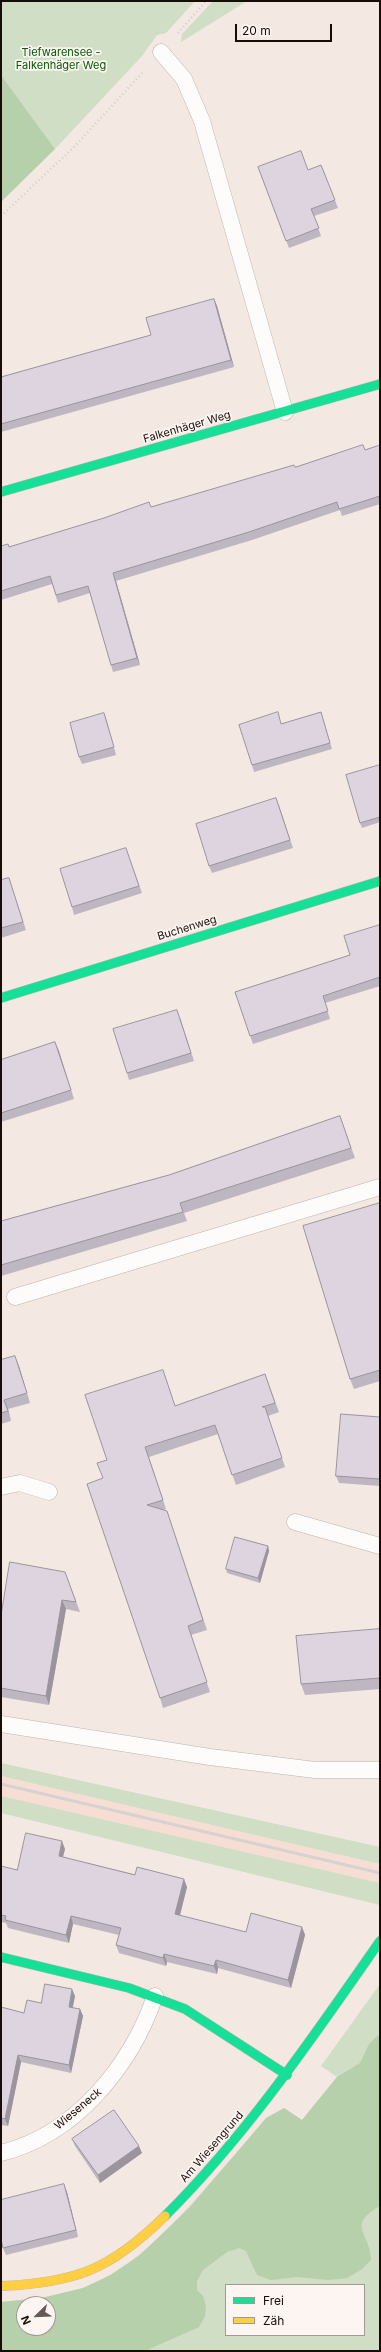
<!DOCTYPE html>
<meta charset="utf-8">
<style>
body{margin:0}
#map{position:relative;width:381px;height:2352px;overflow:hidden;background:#f4e8e2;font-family:Inter,sans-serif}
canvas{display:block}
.frame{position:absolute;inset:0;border:2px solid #190c08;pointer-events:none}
.legend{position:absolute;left:225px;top:2284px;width:140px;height:52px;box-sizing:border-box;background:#fdf5f2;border:1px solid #a29894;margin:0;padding:5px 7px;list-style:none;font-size:12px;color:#190c08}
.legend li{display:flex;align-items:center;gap:8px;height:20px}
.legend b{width:20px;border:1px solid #a29894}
.north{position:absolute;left:16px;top:2296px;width:40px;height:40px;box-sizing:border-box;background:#fdf5f2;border:1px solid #a29894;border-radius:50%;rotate:247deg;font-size:11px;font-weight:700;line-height:16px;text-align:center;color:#190c08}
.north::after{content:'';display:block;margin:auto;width:14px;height:18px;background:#665954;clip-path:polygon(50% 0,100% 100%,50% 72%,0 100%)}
.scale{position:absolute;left:235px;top:24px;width:97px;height:18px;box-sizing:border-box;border:2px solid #190c08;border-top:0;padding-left:5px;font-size:12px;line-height:14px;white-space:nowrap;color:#190c08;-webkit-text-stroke:3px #fdf5f2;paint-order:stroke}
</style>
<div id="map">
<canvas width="381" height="2352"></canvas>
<div class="frame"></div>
<ul class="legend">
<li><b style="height:5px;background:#16e098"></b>Frei</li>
<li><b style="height:5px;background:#ffcf43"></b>Zäh</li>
</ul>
<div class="north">N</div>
<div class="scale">20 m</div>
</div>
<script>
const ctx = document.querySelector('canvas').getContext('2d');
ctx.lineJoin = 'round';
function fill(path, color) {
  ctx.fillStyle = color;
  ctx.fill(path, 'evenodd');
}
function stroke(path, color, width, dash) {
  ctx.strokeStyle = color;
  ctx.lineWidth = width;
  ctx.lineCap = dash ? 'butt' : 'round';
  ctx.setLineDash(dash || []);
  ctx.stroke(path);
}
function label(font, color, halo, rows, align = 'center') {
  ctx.font = font + ' Inter,sans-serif';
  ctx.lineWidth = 3.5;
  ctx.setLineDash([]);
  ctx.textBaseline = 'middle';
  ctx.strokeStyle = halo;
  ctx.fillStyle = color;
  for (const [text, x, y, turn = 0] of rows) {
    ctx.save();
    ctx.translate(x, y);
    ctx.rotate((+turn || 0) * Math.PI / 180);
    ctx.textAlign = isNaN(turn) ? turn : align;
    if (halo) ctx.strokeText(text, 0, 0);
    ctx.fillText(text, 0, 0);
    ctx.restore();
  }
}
fill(new Path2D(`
 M1,1776L380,1864V1883L1,1796Z`), '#f7ded4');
fill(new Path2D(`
 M1,1H195L166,33L157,35L142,56L55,149L1,75Z
 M213,1H247L181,42L182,34Z
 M1,1763L380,1847V1864L1,1776Z
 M1,1796L380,1883V1905L1,1813Z
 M380,1984V2351H1V2302C29,2299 59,2298 85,2287C151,2260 193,2200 240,2149C253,2134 270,2121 284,2108L302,2120L337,2077L321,2066ZM226,2285H364V2335H226ZM24,2304H48V2328H24Z`), '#cfdec4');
fill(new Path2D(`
 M1,75L55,149L1,202Z
 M377,2036H380V2206C345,2226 371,2233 371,2260L362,2269L347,2278L328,2280L298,2277L271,2280L257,2275L246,2251L239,2248L227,2252L203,2270L197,2281V2290L203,2296L206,2306L205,2316L199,2327L145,2351H1V2302L41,2298L83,2288L111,2275L139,2256L191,2206L266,2118L284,2108L302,2120L337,2077L360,2063L369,2044ZM24,2304H48V2328H24Z`), '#b5d0aa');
const lane = new Path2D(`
 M161,52L184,79L202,121L285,412
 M15,1297L380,1187
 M1,1487L20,1483L49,1492
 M295,1522L380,1546
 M1,1724L210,1757L315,1770H380
 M1,2153C75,2135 131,2066 155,1996`);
const fast = new Path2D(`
 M1,492L380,384
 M1,998L380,881
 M1,1957L129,1988L185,2009L287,2075
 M165,2216C248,2133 313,2037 380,1941`);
const slow = new Path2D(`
 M1,2286C76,2283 111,2269 165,2216`);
stroke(lane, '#beb2ac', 17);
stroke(fast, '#beb2ac', 10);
stroke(slow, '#beb2ac', 10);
stroke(new Path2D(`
 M178,33L206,1
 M1,216L74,147L144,71`), '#d3cecd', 2.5, [1, 3]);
stroke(lane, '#fdfcfb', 16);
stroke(fast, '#16e098', 9);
stroke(slow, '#ffcf43', 9);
stroke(new Path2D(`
 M1,1784L380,1873`), '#d6d2d0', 3);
fill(new Path2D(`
 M321,165L338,208L314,216L321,236L289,248L258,167L308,170Z
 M214,299L217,306L234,367L1,432V377L151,335Z
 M380,445V504L342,516L340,510L252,540L116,581L140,665L113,672L111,665L90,593L58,603L52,584L1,600V546L9,547L151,507L295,467L365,450Z
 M321,712L332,749L254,772L252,765L281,724Z
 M104,713L107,721L116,755L82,764L79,757Z
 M380,765V822L362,828L360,823Z
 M279,805L293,848L212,873L209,866Z
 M126,848L142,893L74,915L72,907Z
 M9,878L26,930L1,938V880Z
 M380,925V986L325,1003L330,1019L253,1044L235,992L350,955Z
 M180,1017L194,1061L129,1080L127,1073Z
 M55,1042L74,1099L1,1122V1060Z
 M340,1116L355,1158L184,1213L187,1221L1,1276V1221L169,1175Z
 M380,1203V1381L354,1389L350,1379Z
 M1,1360L19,1366L30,1403L8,1409L11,1421L1,1424Z
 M265,1374L279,1412L268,1416L285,1467L236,1485L218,1434L149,1457L166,1509L163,1510L167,1511L207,1630L191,1635L210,1692L163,1708L160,1698L103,1478L107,1460L175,1406Z
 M380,1417V1486L339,1483L336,1476Z
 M268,1546L269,1551L260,1583L227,1573L226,1569Z
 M65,1572L80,1612L66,1609L49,1705L1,1697V1616Z
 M380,1629V1689L305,1695L301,1684Z
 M65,1849L63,1857L187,1887L180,1916L246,1932L302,1927L305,1935L291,1988L218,1968L217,1974L167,1962L166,1966L119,1953L116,1945L119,1935L73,1924L69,1943L8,1928L6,1923L1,1922V1866L17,1870Z
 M75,1996L73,2008L80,2009L83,2016L71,2073L21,2062L8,2126L1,2125V2007L24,2013L41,2003Z
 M72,2139L142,2153L100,2183L75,2146Z
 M67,2192L78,2237L6,2255L3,2248Z`), '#beb6c1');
fill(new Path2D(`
 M214,299L217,306L234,367L231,360Z
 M113,573L116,581L140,665L137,658Z
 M55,1042L59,1051L74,1099Z
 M15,1356L19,1366L30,1403L27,1393Z
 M4,1400L8,1409L11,1421L8,1411Z
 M268,1546L269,1551L260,1583L258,1578Z
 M62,1600L66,1609L49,1705L46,1696Z
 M62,1841L65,1849L61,1864L59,1856Z
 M184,1879L187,1887L178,1922L175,1914Z
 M71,1916L73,1924L69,1943L66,1935Z
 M302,1927L305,1935L291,1988L288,1980Z
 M164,1954L167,1962L166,1966L163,1958Z
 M216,1960L218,1968L217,1974L214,1966Z
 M72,1989L75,1996L71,2014L69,2007Z
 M80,2009L83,2016L71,2073L69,2065Z
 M18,2055L21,2062L8,2126L5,2119Z
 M139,2146L142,2153L100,2183L98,2175Z
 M64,2184L67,2192L78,2237L76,2230Z`), '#9b949d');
const building = new Path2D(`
 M301,151L308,170L321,165L335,200L311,209L319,228L286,241L258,167Z
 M214,299L231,360L1,424V377L151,335L146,318Z
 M363,445L365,450L380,445V496L339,509L337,502L249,532L113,573L137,658L111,665L88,586L56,595L50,576L1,591V546L8,544L9,547L104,518L149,502L151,507L294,465L295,467Z
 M278,712L281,724L321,712L330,743L252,765L239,725Z
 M104,713L114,747L79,757L70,723Z
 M380,765V817L360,823L346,775Z
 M276,798L290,840L209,866L196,824Z
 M126,848L139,886L72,907L60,869Z
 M9,878L23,922L1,928V880Z
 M380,925V977L323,996L328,1011L250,1036L235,992L350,955L344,936Z
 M177,1010L191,1053L127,1073L113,1029Z
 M55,1042L71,1090L1,1113V1060Z
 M340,1116L351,1148L180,1203L183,1212L1,1265V1221L169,1175Z
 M380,1203V1370L350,1379L303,1226Z
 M15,1356L27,1393L4,1400L8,1411L1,1413V1360Z
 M163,1370L175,1406L265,1374L275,1403L262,1407H265L282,1458L232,1475L215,1425L145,1447L163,1500L147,1505L167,1511L203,1620L188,1626L207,1682L160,1698L87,1484L103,1478L97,1463L107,1460L85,1395Z
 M341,1414L380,1417V1479L336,1476Z
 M235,1537L268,1546L258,1578L226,1569Z
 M10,1562L65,1572L76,1602L62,1600L46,1696L1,1688V1616Z
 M380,1629V1678L301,1684L296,1636Z
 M26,1833L62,1841L59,1856L135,1875L137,1867L184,1879L175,1914L246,1932L251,1913L302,1927L288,1980L216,1960L214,1966L164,1954L163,1958L116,1945L121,1928L71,1916L66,1935L5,1920L6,1916L1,1915V1866L17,1870Z
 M45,1984L72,1989L69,2007L80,2009L69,2065L18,2055L5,2119L1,2118V2007L24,2013L27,2000L41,2003Z
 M114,2110L139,2146L98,2175L72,2139Z
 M64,2184L76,2230L3,2248L1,2239V2200Z`);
fill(building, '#ddd4e0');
stroke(building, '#9b949d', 1);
label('11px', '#015b00', '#fdf5f2', [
 ["Tiefwarensee -",61,53],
 ["Falkenhäger Weg",61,66]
]);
label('11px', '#190c08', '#fdf5f2', [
 ["Falkenhäger Weg",187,427,-16],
 ["Buchenweg",187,928,-17],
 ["Wieseneck",78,2109,-40],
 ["Am Wiesengrund",212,2147,-49]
]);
</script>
